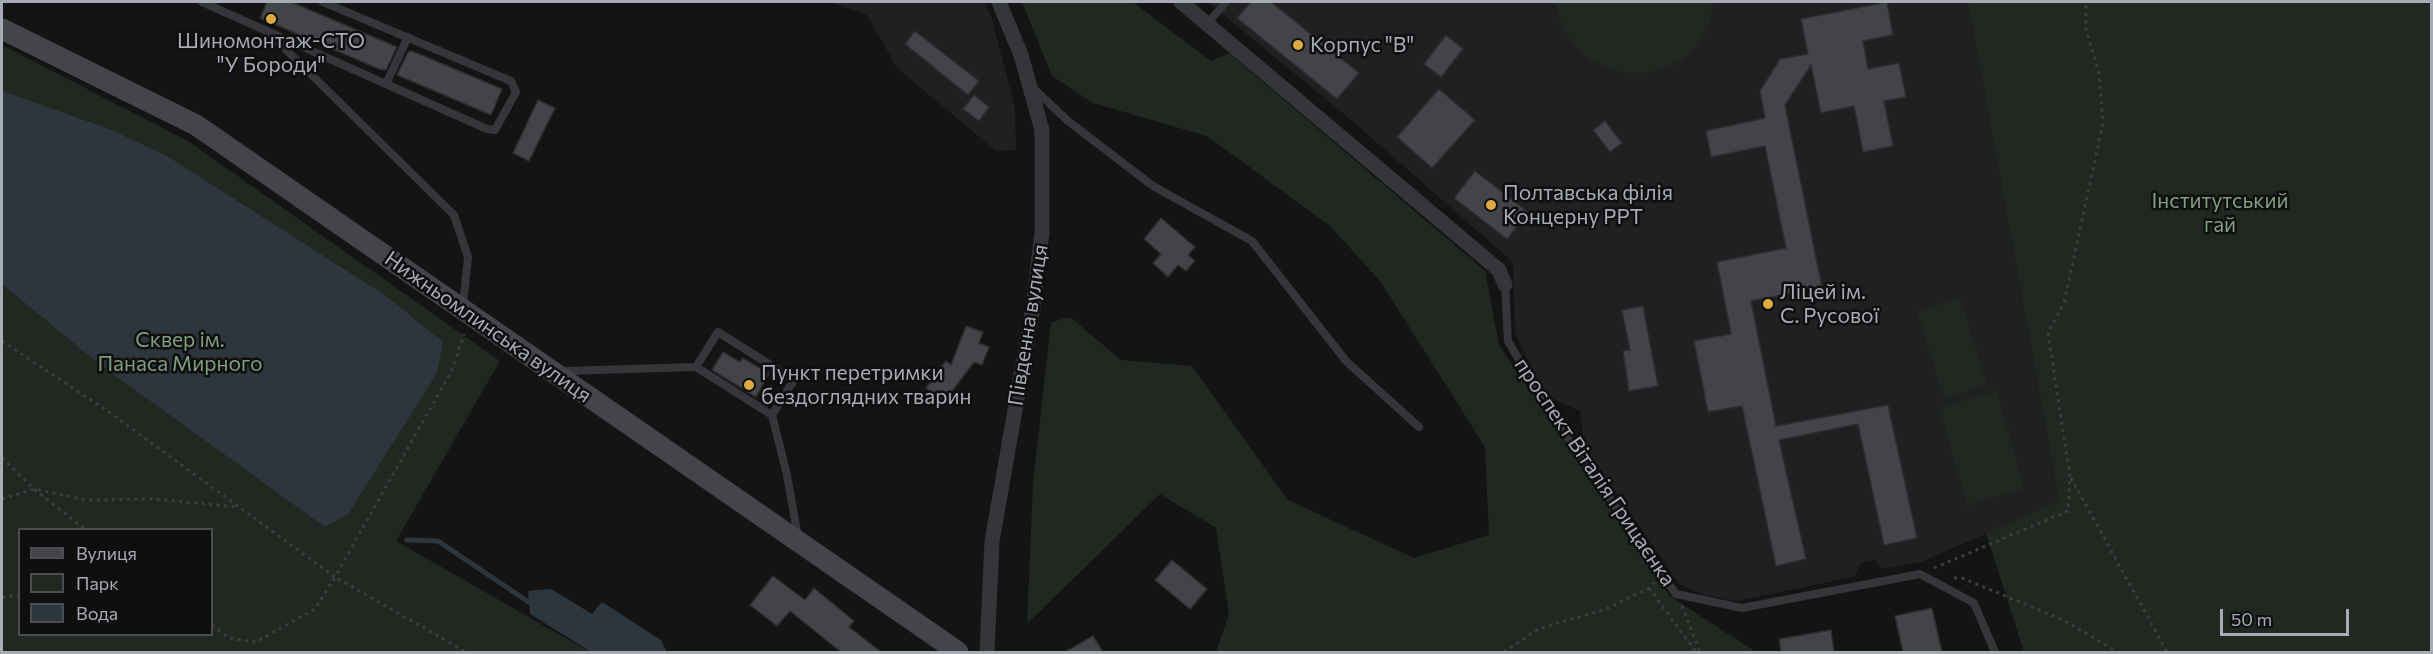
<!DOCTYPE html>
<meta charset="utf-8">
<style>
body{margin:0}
#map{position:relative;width:2433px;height:654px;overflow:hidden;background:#141415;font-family:Commissioner,sans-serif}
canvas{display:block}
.frame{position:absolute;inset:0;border:3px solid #a7abb4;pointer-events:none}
.legend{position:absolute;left:18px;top:528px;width:195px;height:108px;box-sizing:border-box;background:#0f0f10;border:2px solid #4c4d52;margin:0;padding:8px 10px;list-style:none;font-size:18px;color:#a7abb4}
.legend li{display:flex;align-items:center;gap:12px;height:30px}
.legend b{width:30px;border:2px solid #4c4d52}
.scale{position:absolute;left:2220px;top:609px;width:129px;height:27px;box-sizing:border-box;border:3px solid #a7abb4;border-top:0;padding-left:8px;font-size:18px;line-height:21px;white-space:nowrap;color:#a7abb4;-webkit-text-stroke:4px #0f0f10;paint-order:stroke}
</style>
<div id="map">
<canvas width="2433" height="654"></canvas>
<div class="frame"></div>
<ul class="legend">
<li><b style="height:8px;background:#43454a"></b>Вулиця</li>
<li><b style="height:16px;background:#202821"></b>Парк</li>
<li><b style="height:16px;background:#2e363d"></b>Вода</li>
</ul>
<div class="scale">50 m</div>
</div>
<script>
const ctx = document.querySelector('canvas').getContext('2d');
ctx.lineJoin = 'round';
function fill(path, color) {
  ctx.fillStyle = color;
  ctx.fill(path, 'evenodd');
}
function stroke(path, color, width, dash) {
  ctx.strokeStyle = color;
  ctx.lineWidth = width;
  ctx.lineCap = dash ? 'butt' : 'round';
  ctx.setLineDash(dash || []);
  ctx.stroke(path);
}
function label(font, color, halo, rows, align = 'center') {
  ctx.font = font + ' Commissioner,sans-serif';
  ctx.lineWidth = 5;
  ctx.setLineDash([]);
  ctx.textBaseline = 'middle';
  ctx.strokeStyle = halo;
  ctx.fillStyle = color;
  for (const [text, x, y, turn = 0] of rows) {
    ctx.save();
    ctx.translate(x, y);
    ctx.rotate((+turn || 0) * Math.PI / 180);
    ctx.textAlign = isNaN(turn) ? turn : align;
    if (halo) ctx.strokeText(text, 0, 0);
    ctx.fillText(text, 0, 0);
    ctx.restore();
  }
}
fill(new Path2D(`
 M831,2H985L992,19L1015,109L1016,150L996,151L897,68L867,15Z
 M1208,2H1968L2059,502L1921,562L1880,569L1875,560L1861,563L1854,577L1736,601L1704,595L1679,584L1584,445L1580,411L1545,395L1515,333L1513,262L1351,120Z`), '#202022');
fill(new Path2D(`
 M1022,2H1133L1211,61L1229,53L1485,271L1499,345L1653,572L1670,596L1756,652H1216L1229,614L1216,528L1160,494L1027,624L1033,484L1051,322L1070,317L1121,360L1192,366L1288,500L1414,558L1489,535L1485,447L1380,281L1330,226L1207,136L1093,103L1052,76Z
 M1555,2H1713C1705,95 1573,99 1555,2Z
 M1968,2H2431V652H2024L1986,533L2059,501Z
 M2,45L188,141L500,361L396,541L590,652H2ZM20,530H212V634H20Z
 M1960,298L1987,385L1944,399L1917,311Z
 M1997,391L2024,489L1967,505L1939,407Z`), '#202821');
fill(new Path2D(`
 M2,91L109,129L167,156L386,296L443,342L437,373L348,514L325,527L98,363L2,284Z
 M551,589L592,614L602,602L661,640L667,652H591L530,614L528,591Z`), '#2e363d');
stroke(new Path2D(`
 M407,540L438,541L533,605`), '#2e363d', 5);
const building = new Path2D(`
 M267,2H291L397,47L386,70L379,69L260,18Z
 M1251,2H1271L1359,73L1337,99L1237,18Z
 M1887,2L1893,35L1863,41L1868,69L1899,63L1906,97L1884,101L1893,146L1863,152L1854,106L1821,113L1811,65L1785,105L1822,287L1751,301L1776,426L1888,405L1917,538L1884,545L1858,424L1779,440L1806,559L1776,566L1742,406L1708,412L1694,341L1731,334L1717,262L1786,248L1765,146L1711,157L1706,131L1765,118L1760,91L1780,59L1808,54L1801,19Z
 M915,31L979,81L968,95L905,44Z
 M1446,35L1463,49L1441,77L1424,64Z
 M412,51L502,89L491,115L397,75L408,52Z
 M1439,89L1475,120L1432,168L1397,137Z
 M974,95L989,107L979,121L963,109Z
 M538,100L555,108L529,161L513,153Z
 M1605,121L1622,143L1610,152L1593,130Z
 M1475,171L1528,212L1507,239L1454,198Z
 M1161,218L1195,247L1188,255L1195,261L1186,271L1178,265L1168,277L1153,263L1161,254L1144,239Z
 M1643,306L1658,386L1629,391L1623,351L1630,350L1622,310Z
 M966,326L983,332L979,343L989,347L982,365L974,362L944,402L926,388L946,361L951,365Z
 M723,352L740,362L742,358L769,373L756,397L712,370Z
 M1172,560L1207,589L1190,609L1155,580Z
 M773,576L805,600L814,588L854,621L849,627L881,652H841L790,611L777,626L750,605Z
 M1932,608L1942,652H1903L1895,616Z
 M1831,630L1834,652H1781L1779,639Z
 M1093,636L1103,652H1065Z`);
fill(building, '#434448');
stroke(building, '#2e2e31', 1.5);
stroke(new Path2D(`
 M2,341L109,412L335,577L452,370L464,334
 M2,458L34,489L86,530
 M2071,478L2167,652
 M2,499L34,489L86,500L153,499L238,507
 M1934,568L2068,511L2070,476L2048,333L2064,303L2103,123L2099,73L2086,30V2
 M1954,578H1962L2063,620L2118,652
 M1649,588L1696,652
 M2,597L20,595
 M1682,606L1700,652
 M212,625L229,638L256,642L315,609L335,577L466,652
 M1504,652L1538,629L1606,609L1649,588L1655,582`), '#3b3d41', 3, [3, 4.5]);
stroke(new Path2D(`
 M202,2L487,129L495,130L516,92L511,81L323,2
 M1207,24L1226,2
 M268,32L454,215L468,257L463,305
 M386,84L408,37
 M1032,87L1068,121L1153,186L1252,241L1346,361L1419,427
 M1505,285L1508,341L1549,411L1676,594L1742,608L1920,574L1974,603L1995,652
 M696,367L718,332L794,380L772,415
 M563,371L696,367L772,415L787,475L798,537`), '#35363a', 8);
stroke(new Path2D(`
 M1181,2L1499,270L1505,285
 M987,652L992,541L1033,308L1042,232V130L1021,55L999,2`), '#35363a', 15);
stroke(new Path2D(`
 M2,29L196,125L958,652`), '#43454a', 21);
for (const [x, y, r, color] of [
 [271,19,6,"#dfaa42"],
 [1298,45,6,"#dfaa42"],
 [1491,205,6,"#dfaa42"],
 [1768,304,6,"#dfaa42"],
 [749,385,6,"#dfaa42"]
]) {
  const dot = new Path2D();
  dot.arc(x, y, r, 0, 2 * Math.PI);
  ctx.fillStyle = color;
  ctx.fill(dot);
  stroke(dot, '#0f0f10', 2);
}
label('21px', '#a7abb4', '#0f0f10', [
 ["Шиномонтаж-СТО",271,41,"center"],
 ["\"У Бороди\"",271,65,"center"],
 ["Корпус \"В\"",1310,45],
 ["Полтавська філія",1503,193],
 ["Концерну РРТ",1503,217],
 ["Ліцей ім.",1780,292],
 ["С. Русової",1780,316],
 ["Пункт перетримки",761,373],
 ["бездоглядних тварин",761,397]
], 'left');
label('21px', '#7f9d81', '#0f0f10', [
 ["Інститутський",2220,201],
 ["гай",2220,225],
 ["Сквер ім.",180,340],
 ["Панаса Мирного",180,364]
]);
label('21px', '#a7abb4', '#0f0f10', [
 ["Південна вулиця",1028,325,-81],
 ["Нижньомлинська вулиця",488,327,35],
 ["проспект Віталія Грицаєнка",1595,472,56]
]);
</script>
